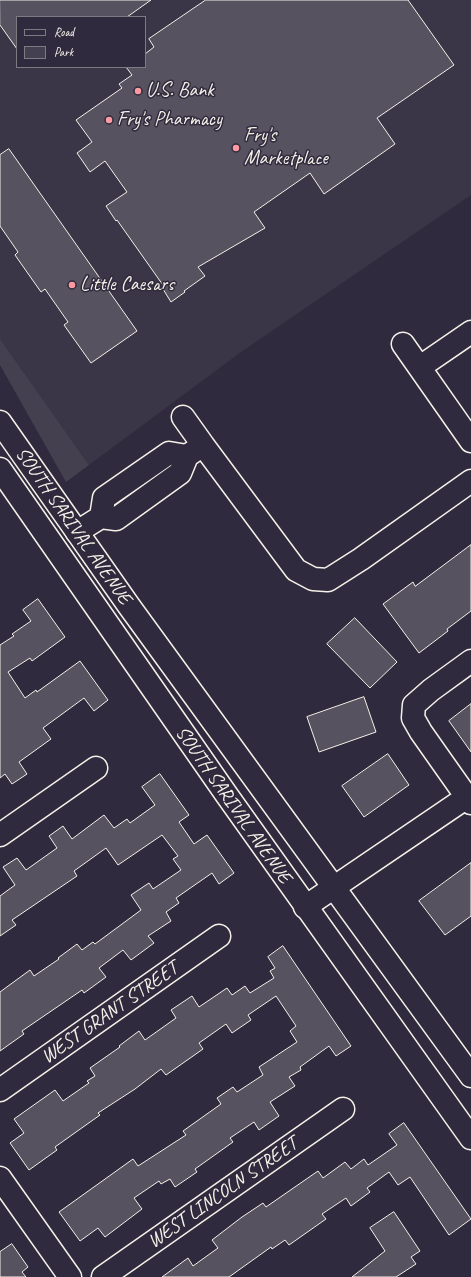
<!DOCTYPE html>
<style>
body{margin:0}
#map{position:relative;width:471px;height:1277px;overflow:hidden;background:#2f2a3d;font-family:Caveat,sans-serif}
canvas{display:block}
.legend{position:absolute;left:16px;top:16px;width:130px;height:52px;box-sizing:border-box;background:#2f2a3d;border:1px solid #7e7a81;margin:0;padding:5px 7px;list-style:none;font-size:12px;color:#f4f1e8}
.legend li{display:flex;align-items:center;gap:8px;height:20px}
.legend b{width:20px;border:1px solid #7e7a81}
</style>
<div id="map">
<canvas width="471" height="1277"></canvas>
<ul class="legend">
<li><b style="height:5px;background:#2f2a3d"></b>Road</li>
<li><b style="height:11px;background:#454050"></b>Park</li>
</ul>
</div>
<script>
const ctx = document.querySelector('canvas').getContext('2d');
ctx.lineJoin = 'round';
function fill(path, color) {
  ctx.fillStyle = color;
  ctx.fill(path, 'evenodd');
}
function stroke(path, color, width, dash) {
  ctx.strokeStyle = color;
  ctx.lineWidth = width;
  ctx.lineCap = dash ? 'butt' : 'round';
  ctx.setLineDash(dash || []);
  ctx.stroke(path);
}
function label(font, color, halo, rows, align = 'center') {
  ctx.font = font + ' Caveat,sans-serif';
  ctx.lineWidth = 3;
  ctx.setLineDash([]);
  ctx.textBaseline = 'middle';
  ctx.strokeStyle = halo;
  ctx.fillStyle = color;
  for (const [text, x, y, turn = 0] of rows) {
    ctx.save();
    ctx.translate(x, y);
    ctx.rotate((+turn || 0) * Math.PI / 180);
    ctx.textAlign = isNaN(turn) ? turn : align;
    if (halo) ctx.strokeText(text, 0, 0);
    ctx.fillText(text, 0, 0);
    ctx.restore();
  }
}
fill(new Path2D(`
 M0,0H471V195L241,352L89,465L0,339ZM17,17H145V67H17Z`), '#3b3647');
fill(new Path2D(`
 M0,339L89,465L66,482L0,365Z`), '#454050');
const building = new Path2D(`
 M0,0H151L127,17H17V49L0,25Z
 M206,0H408L454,65L377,118L395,144L324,194L310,173L254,212L265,228L198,267L205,276L184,291L185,292L171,302L163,289L165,288L117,220L116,221L106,206L127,192L105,161L90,172L77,153L92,142L76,120L122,88L119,84L132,75L126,67H145V54L154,47L149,39Z
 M9,149L137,331L91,363L64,325L68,322L45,289L41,292L15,255L18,252L0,226V155Z
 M471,545V611L447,629L448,631L419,653L383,604L413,582L415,586Z
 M38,599L65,637L32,661L30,658L8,672L25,698L36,690L37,692L80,661L108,700L94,711L84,698L43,728L51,739L19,762L27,774L12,784L5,774L0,778V645L14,636L12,634L31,621L23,610Z
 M355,618L397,662L370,688L327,644Z
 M364,697L376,732L319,752L307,717Z
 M471,704V752L449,721Z
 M388,754L409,785L364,817L342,786Z
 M160,774L189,815L179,822L194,844L207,835L234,873L219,884L212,873L176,898L179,903L166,912L171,921L148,936L154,943L131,960L123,950L99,968L106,977L84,993L82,990L22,1031L24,1034L0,1051V992L30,970L34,976L59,959L58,958L77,944L82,950L93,942L95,944L141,910L131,895L149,883L153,889L181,870L173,859L178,856L162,835L118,865L106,848L74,871L77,876L12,920L16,925L0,936V896L15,885L3,867L17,858L26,870L57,848L49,836L63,826L72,839L104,815L114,828L127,819L130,823L155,805L142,787Z
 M471,863V916L445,935L419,901Z
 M283,946L351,1046L336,1056L329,1046L300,1067L301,1070L289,1077L295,1086L270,1102L279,1116L259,1130L254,1122L230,1138L233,1142L195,1169L197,1172L175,1187L170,1179L161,1184L159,1181L134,1198L142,1209L105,1237L98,1228L80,1241L59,1212L133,1159L138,1166L186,1135L183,1131L221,1104L217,1098L233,1087L237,1092L263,1075L259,1067L297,1042L290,1031L296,1026L276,996L248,1015L251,1020L232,1033L226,1024L199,1043L203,1049L166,1075L161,1069L135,1089L98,1113L100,1115L55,1147L57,1150L29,1170L10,1143L24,1133L14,1119L55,1090L63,1101L89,1083L87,1081L95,1076L90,1068L120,1047L119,1046L139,1031L145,1040L176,1018L171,1010L192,996L199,1007L227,988L232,995L245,986L250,993L274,978L270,971L275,968L268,957Z
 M404,1123L471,1219L449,1235L410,1177L398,1185L389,1172L367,1188L370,1192L351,1206L346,1198L322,1214L326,1219L289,1245L285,1240L272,1249L271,1247L229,1277H162L188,1258L193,1266L218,1248L212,1240L242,1217L263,1203L266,1207L318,1171L323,1178L345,1162L351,1169L364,1159L368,1165L397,1145L389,1134Z
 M394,1212L420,1251L411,1257L416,1264L396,1277H352L385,1251L370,1228Z
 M12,1244L28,1267L22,1272L26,1277H0V1252Z`);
fill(building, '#56525f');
stroke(building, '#f4f1e8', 1);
const minor = new Path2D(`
 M403,344L471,441
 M420,367L471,332
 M183,417L203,445
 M187,456L203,445L296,570L313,579L328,580L361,559L471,481
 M77,532L101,517L116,519L180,473L187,456L169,453L104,498L101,517
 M471,661L431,690L414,705L413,718L421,732L471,803
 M0,835L96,768
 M305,907L467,797
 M0,1090L219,936
 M0,1178L70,1277
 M103,1277L343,1109`);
const major = new Path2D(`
 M0,422L129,606L471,1076
 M0,469L226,794L471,1138`);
stroke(minor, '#f4f1e8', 25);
stroke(major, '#f4f1e8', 25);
stroke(minor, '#2f2a3d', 22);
stroke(major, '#2f2a3d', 22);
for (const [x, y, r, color] of [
 [138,91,4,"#ff9aa2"],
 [109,120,4,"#ff9aa2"],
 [236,148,4,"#ff9aa2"],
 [72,285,4,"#ff9aa2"]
]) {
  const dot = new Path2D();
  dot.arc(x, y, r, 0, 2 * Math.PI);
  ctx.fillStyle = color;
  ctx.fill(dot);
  stroke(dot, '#2f2a3d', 1.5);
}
label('20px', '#f4f1e8', '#2f2a3d', [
 ["U.S. Bank",146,91],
 ["Fry's Pharmacy",117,120],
 ["Fry's",244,136],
 ["Marketplace",244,159],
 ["Little Caesars",80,285]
], 'left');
label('20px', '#f4f1e8', '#2f2a3d', [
 ["SOUTH SARIVAL AVENUE",73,526,55],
 ["SOUTH SARIVAL AVENUE",233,805,55],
 ["WEST GRANT STREET",110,1013,-35],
 ["WEST LINCOLN STREET",223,1193,-35]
]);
</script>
